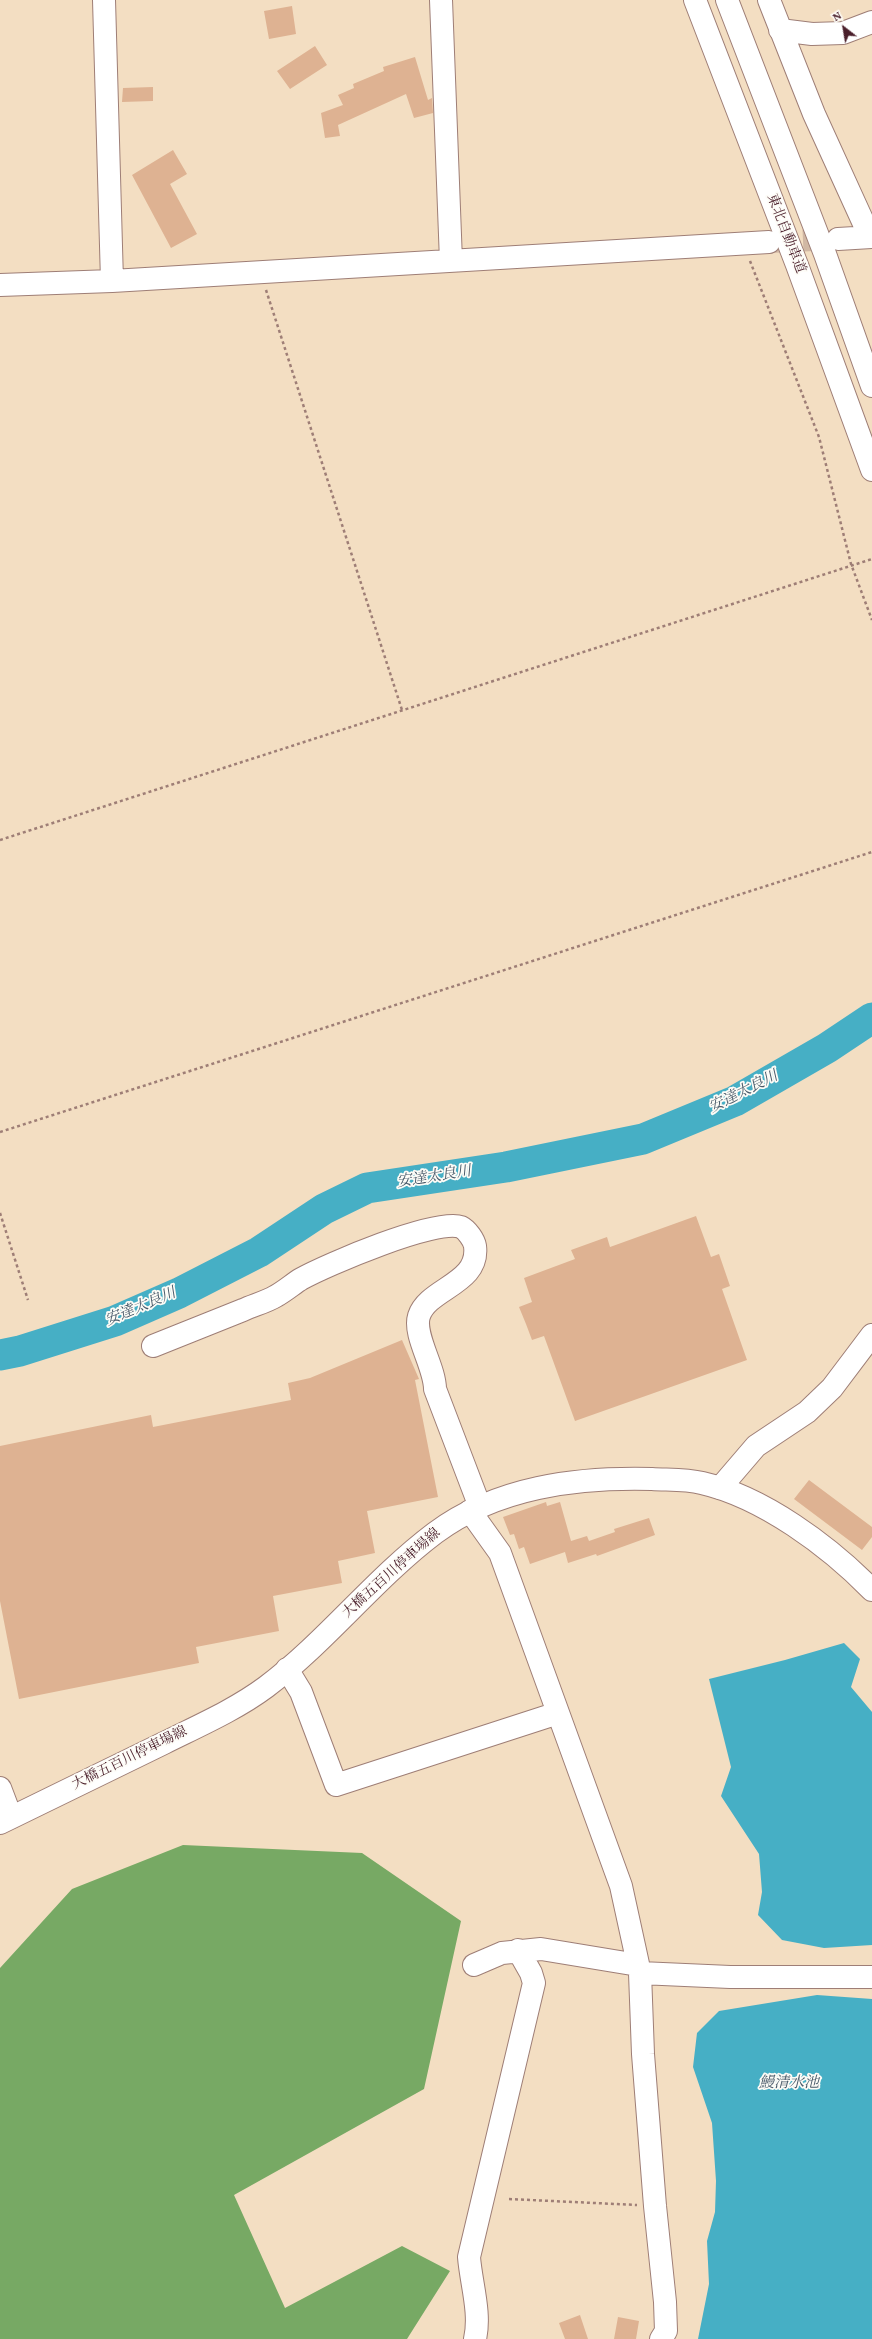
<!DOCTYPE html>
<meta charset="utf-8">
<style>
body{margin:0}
#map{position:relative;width:872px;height:2339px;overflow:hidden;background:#f3dec2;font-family:Vollkorn,serif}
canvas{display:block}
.north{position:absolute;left:824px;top:8px;width:40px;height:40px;-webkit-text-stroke:3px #fdfcf7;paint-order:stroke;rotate:329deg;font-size:11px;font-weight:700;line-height:16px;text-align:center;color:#4a1f2b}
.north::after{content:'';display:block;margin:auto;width:14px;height:18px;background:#4a1f2b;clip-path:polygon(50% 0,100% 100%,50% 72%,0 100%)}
</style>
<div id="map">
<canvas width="872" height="2339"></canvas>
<div class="north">N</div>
</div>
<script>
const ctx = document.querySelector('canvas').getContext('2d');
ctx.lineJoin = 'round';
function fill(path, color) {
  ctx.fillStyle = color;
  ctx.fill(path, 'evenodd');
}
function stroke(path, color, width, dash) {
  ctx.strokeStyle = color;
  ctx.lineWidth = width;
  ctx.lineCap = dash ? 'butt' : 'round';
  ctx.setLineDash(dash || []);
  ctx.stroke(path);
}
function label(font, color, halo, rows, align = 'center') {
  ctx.font = font + ' Vollkorn,"Noto Serif JP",serif';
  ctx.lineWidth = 3.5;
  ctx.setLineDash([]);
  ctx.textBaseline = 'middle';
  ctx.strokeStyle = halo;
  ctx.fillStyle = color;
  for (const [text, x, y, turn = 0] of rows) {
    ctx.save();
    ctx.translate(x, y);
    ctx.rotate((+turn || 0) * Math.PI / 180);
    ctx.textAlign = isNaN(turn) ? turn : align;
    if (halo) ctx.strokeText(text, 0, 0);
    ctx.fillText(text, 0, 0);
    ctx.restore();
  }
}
fill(new Path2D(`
 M183,1845L362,1853L461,1921L424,2089L234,2195L285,2308L402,2246L450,2271L407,2339H0V1968L72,1889Z`), '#77a964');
fill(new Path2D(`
 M844,1643L860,1659L851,1687L872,1712V1945L824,1948L782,1940L758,1915L762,1892L759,1854L721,1796L731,1767L709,1679L785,1660Z
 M817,1995L872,1999V2339H698L709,2284L707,2241L715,2212L716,2181L712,2123L693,2067L697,2033L719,2011Z`), '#46afc5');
stroke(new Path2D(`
 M0,1355L20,1351L115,1321L179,1293L259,1252L324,1209L367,1188L506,1167L643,1139L735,1101L827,1048L872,1018`), '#46afc5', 31);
fill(new Path2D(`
 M292,6L296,34L269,39L264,11Z
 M315,46L327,65L290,89L277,71Z
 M415,57L428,100L432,98L433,113L414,118L406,94L338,125L340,136L325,138L321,113L343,105L338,95L354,88L353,84L384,71L383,67Z
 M153,87V101L122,102L123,88Z
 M173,150L187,174L170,184L197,234L171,248L132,175Z
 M696,1216L711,1257L719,1254L730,1286L722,1289L747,1360L575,1421L544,1336L532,1340L526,1324L519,1307L532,1302L524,1278L575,1259L571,1250L607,1237L610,1247Z
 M402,1340L419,1379L415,1380L438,1497L367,1511L375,1553L338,1561L342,1583L273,1596L279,1631L196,1647L199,1663L19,1699L0,1601V1446L151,1415L153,1427L291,1400L288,1383L310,1378Z
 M809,1480L872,1527V1537L862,1550L794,1499Z
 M546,1502L547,1506L560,1502L571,1541L587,1536L589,1541L615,1532L614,1529L649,1518L655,1535L597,1556L596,1554L568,1563L565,1552L530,1564L524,1547L519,1549L514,1534L510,1535L503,1517Z
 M580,2315L588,2339H565L559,2323Z
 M618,2317L639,2321L636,2339H614Z`), '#deb292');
stroke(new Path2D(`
 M770,242L838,239`), '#d1b8a4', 22, [22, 11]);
const minor = new Path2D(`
 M104,0L112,281
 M441,0L451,261
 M769,0L814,114L870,237
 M780,30L812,34L843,33L872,22
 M838,239L872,237
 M0,285L112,281L769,242
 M153,1346C183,1334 213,1322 243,1310C254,1305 266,1302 276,1296C285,1291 293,1284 301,1279C326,1265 436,1218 461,1227C467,1230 474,1240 475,1246C480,1284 428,1288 419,1316C413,1335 435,1367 435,1389L480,1507
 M720,1488L756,1446L807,1412L832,1388L872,1335
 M470,1511L500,1553L621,1886L640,1973L643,2054L655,2206L665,2302L666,2331L661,2339
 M287,1669L301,1692L336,1785L558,1713
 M0,1788L11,1817
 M474,1965L502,1953L541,1949L638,1965
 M640,1973L730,1977H872
 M475,2339C481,2313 471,2283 469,2257L534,1983L531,1973L518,1950`);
const major = new Path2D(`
 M0,1823C55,1796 109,1770 164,1743C198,1726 235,1710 266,1687C327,1641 374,1579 435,1533C497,1487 576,1477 652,1479C668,1480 686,1479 702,1483C763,1497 829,1546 872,1590`);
const highway = new Path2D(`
 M695,0L797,265L872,470
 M727,0L825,254L872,386`);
stroke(minor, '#9e7e76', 24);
stroke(major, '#9e7e76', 24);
stroke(highway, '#9e7e76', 24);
stroke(new Path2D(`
 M750,261L819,437L851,564L872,620
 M266,290L402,710
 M0,840L872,559
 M0,1132L872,852
 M0,1213L28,1300
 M509,2199L637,2205`), '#9e7e76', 2.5, [3, 3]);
stroke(minor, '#fff', 22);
stroke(major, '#fff', 22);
stroke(highway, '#fff', 22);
label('14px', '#4a1f2b', '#fdfcf7', [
 ["東北自動車道",785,234,69],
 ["大橋五百川停車場線",392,1574,-42],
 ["大橋五百川停車場線",130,1759,-26]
]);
label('italic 15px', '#485969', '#fdfcf7', [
 ["安達太良川",744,1093,-27],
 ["安達太良川",434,1178,-9],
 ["安達太良川",141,1308,-23],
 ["鰻清水池",789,2084]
]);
</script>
